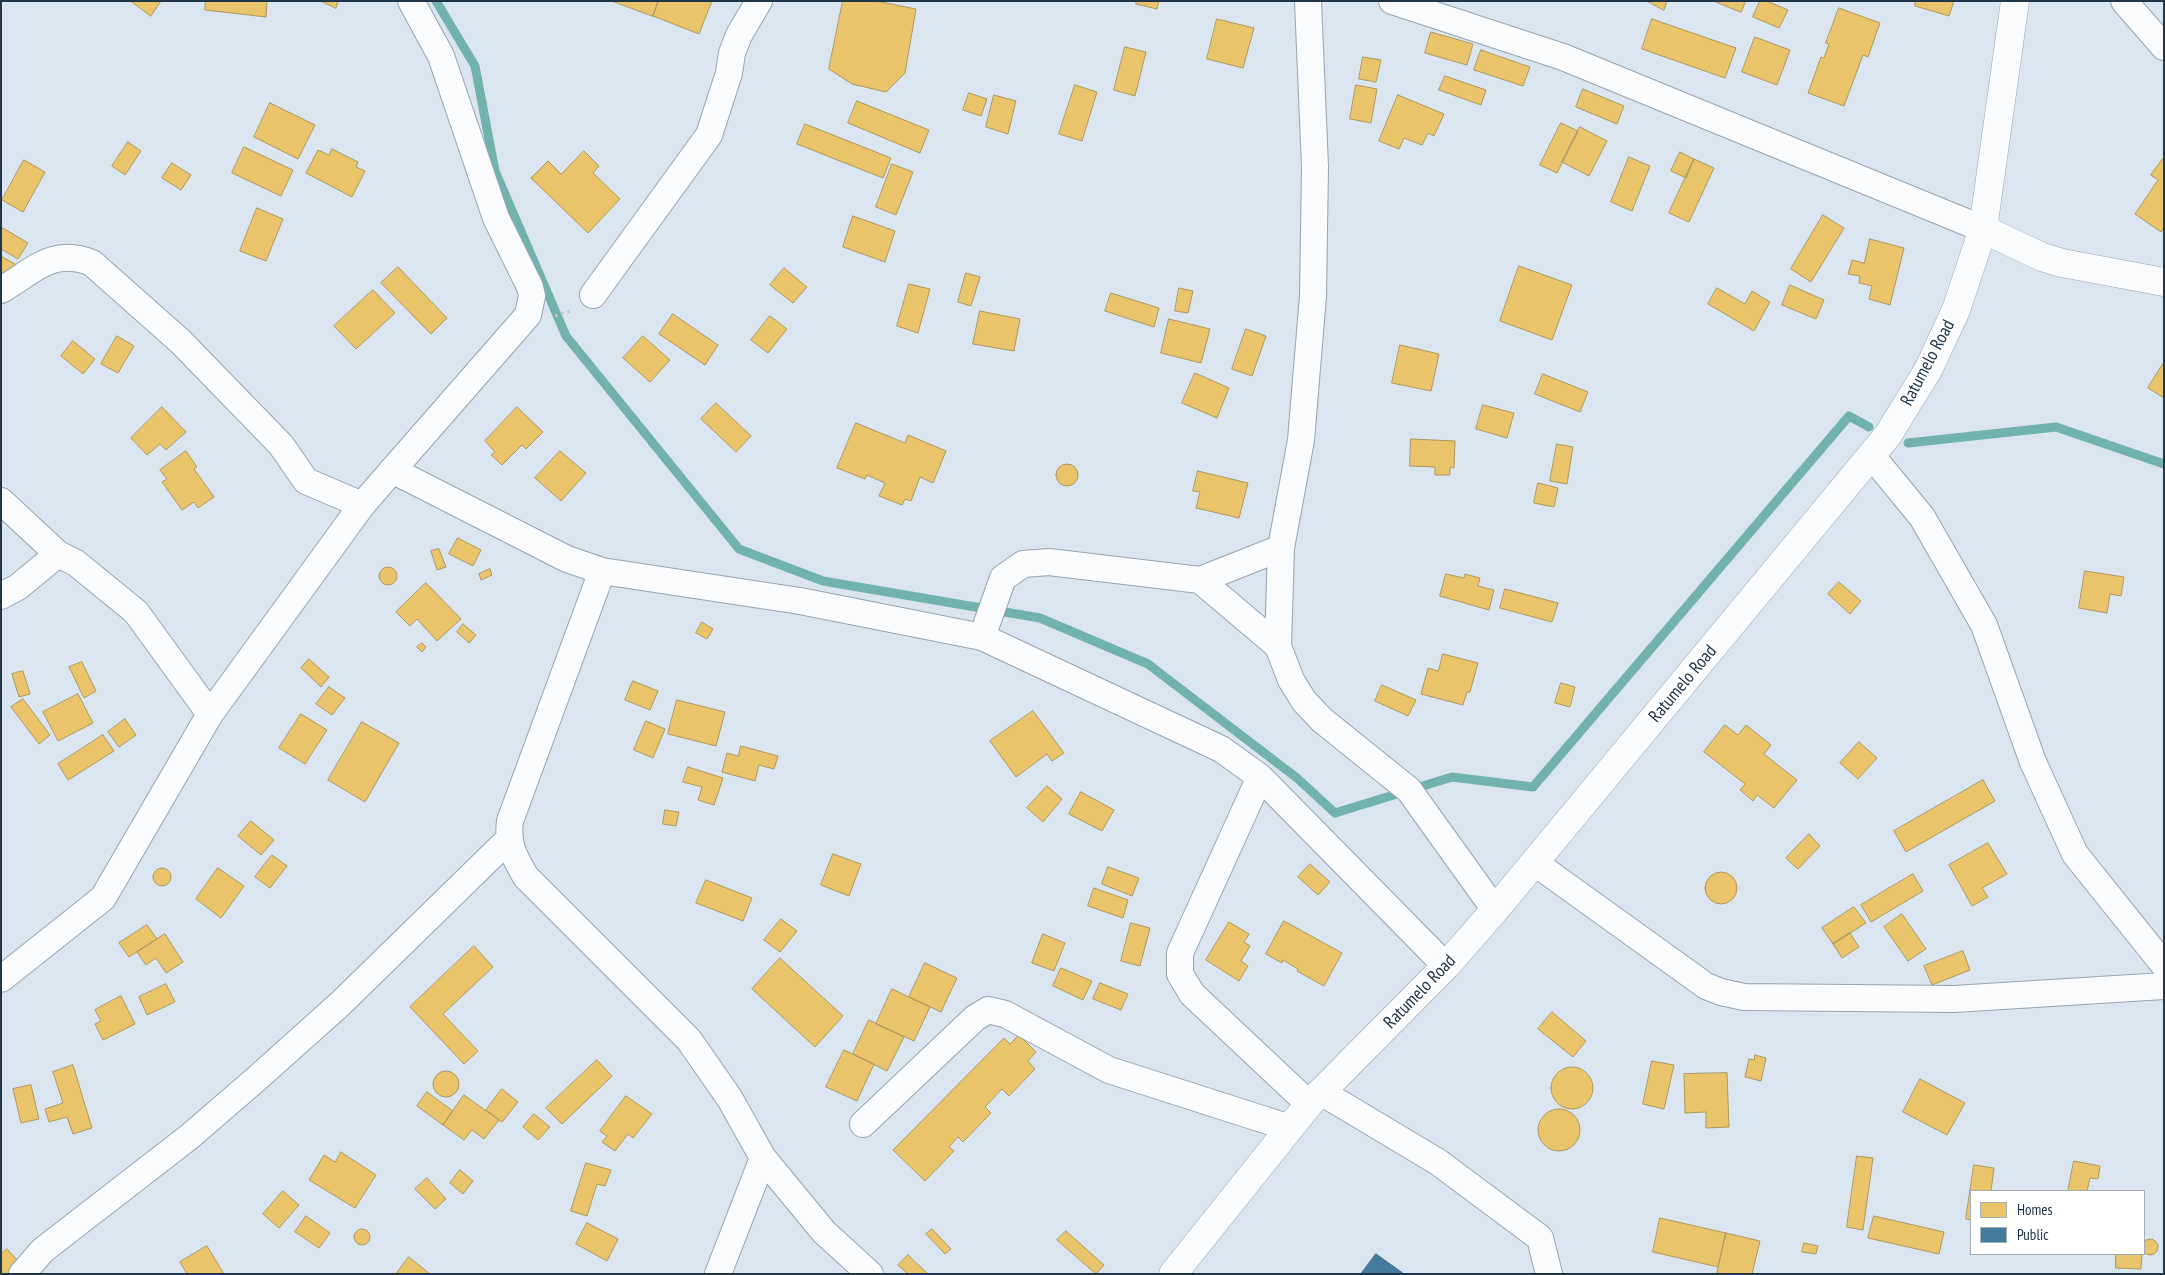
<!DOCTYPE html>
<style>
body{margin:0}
#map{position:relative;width:2165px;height:1275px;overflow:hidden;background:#dae5ef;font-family:"PT Sans Narrow",sans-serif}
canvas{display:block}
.frame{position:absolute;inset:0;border:2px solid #203547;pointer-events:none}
.legend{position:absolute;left:1970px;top:1190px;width:175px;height:65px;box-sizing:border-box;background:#fff;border:1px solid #a6aeb5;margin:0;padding:6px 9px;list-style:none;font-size:15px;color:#203547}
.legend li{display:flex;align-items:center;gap:10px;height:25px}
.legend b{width:25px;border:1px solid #a6aeb5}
</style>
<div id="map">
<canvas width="2165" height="1275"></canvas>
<div class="frame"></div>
<ul class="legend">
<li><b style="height:14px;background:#e9c46a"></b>Homes</li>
<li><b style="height:14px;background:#457b9d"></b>Public</li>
</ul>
</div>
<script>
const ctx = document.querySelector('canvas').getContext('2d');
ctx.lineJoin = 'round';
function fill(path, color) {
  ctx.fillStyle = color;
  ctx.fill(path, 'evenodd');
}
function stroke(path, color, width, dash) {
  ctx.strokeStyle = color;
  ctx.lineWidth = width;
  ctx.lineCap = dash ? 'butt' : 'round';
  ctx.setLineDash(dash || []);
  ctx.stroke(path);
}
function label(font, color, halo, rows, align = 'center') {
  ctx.font = font + ' "PT Sans Narrow",sans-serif';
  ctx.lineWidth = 5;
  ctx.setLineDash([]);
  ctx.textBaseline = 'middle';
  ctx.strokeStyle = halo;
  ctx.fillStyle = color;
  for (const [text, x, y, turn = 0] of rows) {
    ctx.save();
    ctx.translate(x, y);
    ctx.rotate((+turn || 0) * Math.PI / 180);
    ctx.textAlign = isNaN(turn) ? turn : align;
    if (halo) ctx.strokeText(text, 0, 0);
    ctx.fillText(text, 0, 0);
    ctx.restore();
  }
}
const homes = new Path2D(`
 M131,1H161L151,16Z
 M206,1H267L266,17L205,10Z
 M321,1H338L336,8Z
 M612,1H658L653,16Z
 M659,1H712L699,34L653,16Z
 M843,1H876L916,9L905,73L886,92L852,84L829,69Z
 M1137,1H1159L1157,9L1136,4Z
 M1647,1H1667L1664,10Z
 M1714,1H1746L1741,12Z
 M1760,1H1767L1788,10L1779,28L1753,17Z
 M1916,1H1954L1949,16L1915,6Z
 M1839,8L1880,23L1868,57L1863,55L1844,106L1808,93L1821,57L1824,58L1829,44L1826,43Z
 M1217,19L1254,28L1243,68L1207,59Z
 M1652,19L1736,48L1725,78L1642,49Z
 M1431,32L1473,44L1467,65L1425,53Z
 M1755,37L1790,50L1777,85L1742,72Z
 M1125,47L1146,52L1135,96L1114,90Z
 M1481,50L1530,67L1523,86L1474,70Z
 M1363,57L1381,60L1376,82L1359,79Z
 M1445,76L1486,90L1481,105L1439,90Z
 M1075,85L1097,92L1082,141L1059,134Z
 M1356,85L1377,89L1371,123L1350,119Z
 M1583,89L1624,106L1617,124L1576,107Z
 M969,93L987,99L981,116L963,110Z
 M994,95L1016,101L1008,134L986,127Z
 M1398,95L1444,114L1434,136L1428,133L1422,145L1404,138L1399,149L1379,141Z
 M857,101L929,130L920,153L848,123Z
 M270,103L315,125L298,159L254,137Z
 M1561,123L1578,131L1557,173L1540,165Z
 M805,124L891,158L883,178L797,144Z
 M1580,127L1607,141L1589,176L1562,162Z
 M128,142L141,151L125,175L112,166Z
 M244,147L293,170L281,196L232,173Z
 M332,149L358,162L356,167L365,171L352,197L306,173L318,150L329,155Z
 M584,151L599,166L593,173L620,199L588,233L531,178L548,161L561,174Z
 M1680,152L1694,159L1686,178L1671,171Z
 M1629,157L1650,166L1632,211L1611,202Z
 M2164,157V228L2161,232L2135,214L2158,180L2151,175Z
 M1694,159L1714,168L1689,222L1669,213Z
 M24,160L45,172L23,212L2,200Z
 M172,163L191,175L181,190L162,178Z
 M892,164L913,172L896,215L876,207Z
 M257,208L283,219L266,261L240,251Z
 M1823,215L1844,228L1811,282L1791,269Z
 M853,216L895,231L885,262L843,247Z
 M3,228L28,243L18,259L1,249V231Z
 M1870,239L1904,248L1890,305L1869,299L1872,286L1859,283L1860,276L1848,274L1852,260L1864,263Z
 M1,256L15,264L7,279L1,276Z
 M1519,266L1572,285L1552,340L1500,321Z
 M398,267L447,318L431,334L381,283Z
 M784,268L807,287L793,303L770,285Z
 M966,273L980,277L971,306L958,302Z
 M909,284L930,289L918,333L897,326Z
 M1790,285L1824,300L1816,319L1782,305Z
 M1179,288L1193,291L1188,313L1175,311Z
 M1717,288L1745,304L1752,291L1770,302L1754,331L1708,304Z
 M373,290L395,313L356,349L334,326Z
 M1111,293L1159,308L1154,327L1105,311Z
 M980,311L1020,319L1014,351L973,344Z
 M673,314L718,345L705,365L659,334Z
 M770,316L787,329L768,353L751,340Z
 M1169,319L1210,329L1201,363L1161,353Z
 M1246,329L1266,336L1252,376L1232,369Z
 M117,336L134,346L118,373L101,364Z
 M643,336L670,360L650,382L623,358Z
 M73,341L95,359L83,374L61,356Z
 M1400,345L1439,354L1431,391L1392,383Z
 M2164,362V398L2148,388Z
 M1195,373L1229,388L1217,418L1182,403Z
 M1543,374L1588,392L1580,412L1535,394Z
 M716,403L751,436L736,452L701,419Z
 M1483,405L1514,413L1507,438L1476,429Z
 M162,407L186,432L166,450L160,444L147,455L131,438Z
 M517,407L543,432L526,449L522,445L502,465L491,455L495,452L485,441Z
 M856,423L905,443L908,435L946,451L933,483L920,477L911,501L905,499L902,505L879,496L885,483L867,475L865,479L837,468Z
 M1411,439L1455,441L1454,468L1450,467V475H1435V467L1410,466Z
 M1557,444L1573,447L1567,484L1550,481Z
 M186,451L197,467L194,469L214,497L198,508L194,502L182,510L162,482L167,479L160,470Z
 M560,451L586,473L561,501L535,478Z
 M1056 475a11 11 0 1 1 22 0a11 11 0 1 1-22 0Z
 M1198,471L1248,483L1239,518L1196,508L1200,492L1193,491Z
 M1538,483L1558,488L1554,507L1534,503Z
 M458,538L481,550L473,566L449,554Z
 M439,549L446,567L437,570L431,551Z
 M379 576a9 9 0 1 1 18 0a9 9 0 1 1-18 0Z
 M490,569L492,575L481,580L479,574Z
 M2085,571L2124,577L2121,596L2110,594L2107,613L2079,608Z
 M1446,574L1464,578L1465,574L1480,578L1478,586L1494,590L1489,610L1440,596Z
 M1839,582L1861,601L1850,614L1828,594Z
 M426,583L461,619L437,641L417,619L410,626L396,612Z
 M1505,589L1558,603L1552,622L1500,608Z
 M702,622L713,629L707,639L696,633Z
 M463,624L476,635L469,643L457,632Z
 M422,643L426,647L422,652L417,647Z
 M1443,654L1478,663L1470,692H1467L1463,705L1421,694L1428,668L1438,671Z
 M309,659L329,677L321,687L301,668Z
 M82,662L96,691L84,698L69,667Z
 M23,671L30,694L19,697L12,674Z
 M633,681L658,691L650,710L625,700Z
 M1561,683L1575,687L1570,707L1555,703Z
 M1382,685L1416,700L1408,716L1375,701Z
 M329,687L345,698L332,715L316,704Z
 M78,694L93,723L58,741L43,712Z
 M23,699L50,735L39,744L11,707Z
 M677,700L725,712L716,746L668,734Z
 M1033,711L1064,753L1052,761L1047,754L1016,777L990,741Z
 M301,714L327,730L305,764L279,748Z
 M125,719L136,735L119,747L108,732Z
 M646,721L665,729L653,758L634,750Z
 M362,722L399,743L365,802L328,780Z
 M1725,725L1738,735L1746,725L1771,745L1764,754L1797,780L1774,808L1757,795L1753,801L1740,790L1745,784L1704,752Z
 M103,735L114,751L68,780L58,764Z
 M1859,742L1877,758L1858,779L1840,763Z
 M741,746L778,756L774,769L759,765L755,781L722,772L727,753L738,756Z
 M688,767L723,778L714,805L698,800L702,787L683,782Z
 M1983,780L1995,801L1906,852L1894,831Z
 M1047,786L1062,799L1043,822L1027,808Z
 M1081,792L1114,810L1102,831L1069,814Z
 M665,810L679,812L676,826L663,824Z
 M251,821L274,840L261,855L238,836Z
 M1809,834L1820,846L1798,869L1786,858Z
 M1988,843L2007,874L1982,888L1988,897L1972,906L1949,865Z
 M833,854L861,864L849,896L821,885Z
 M272,855L287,866L270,888L255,877Z
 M1310,864L1330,882L1318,895L1298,877Z
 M1108,867L1139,878L1132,896L1102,884Z
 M153 877a9 9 0 1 1 18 0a9 9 0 1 1-18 0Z
 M218,868L244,886L221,918L196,899Z
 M1705 888a16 16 0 1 1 32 0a16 16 0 1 1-32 0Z
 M1913,874L1923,891L1871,922L1861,905Z
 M706,880L752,898L743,921L696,903Z
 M1094,888L1128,900L1123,918L1088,906Z
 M1854,907L1866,923L1833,944L1822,928Z
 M1902,914L1926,949L1908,961L1884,927Z
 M781,919L797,931L780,952L764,940Z
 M1284,921L1342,953L1324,986L1297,971L1298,969L1283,960L1282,963L1266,954Z
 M1229,922L1249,934L1244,942L1250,946L1241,961L1248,966L1239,981L1206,960Z
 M1131,923L1150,928L1140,966L1121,961Z
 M147,925L157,939L129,957L119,943Z
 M1850,933L1859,947L1842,958L1833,944Z
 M165,934L183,962L166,973L156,958L146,965L137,952Z
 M1043,934L1065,943L1054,971L1032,963Z
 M474,946L493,967L443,1014L478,1051L464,1064L410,1007Z
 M1963,951L1970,970L1932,985L1924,966Z
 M780,958L843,1016L815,1047L752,989Z
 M925,963L957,978L941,1012L909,997Z
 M1061,968L1092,981L1083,1000L1053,986Z
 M1100,983L1128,994L1121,1010L1093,999Z
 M166,984L175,1002L147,1015L139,997Z
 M892,989L930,1007L914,1041L876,1024Z
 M121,996L135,1024L103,1040L95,1024L101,1021L95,1010Z
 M1552,1012L1586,1041L1573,1057L1538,1029Z
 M869,1020L904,1037L887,1071L853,1054Z
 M1019,1035L1036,1052L1028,1061L1035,1069L1009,1096L1002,1089L985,1107L991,1113L963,1142L958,1137L949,1147L954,1151L925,1181L893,1150L1004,1038L1010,1044Z
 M844,1050L874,1064L857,1101L826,1087Z
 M1755,1055L1766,1058L1761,1081L1745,1077L1749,1059L1754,1060Z
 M597,1060L612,1076L562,1124L546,1108Z
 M1652,1061L1674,1065L1664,1109L1643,1104Z
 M73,1065L92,1128L73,1134L67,1117L49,1122L45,1109L63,1103L53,1072Z
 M1551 1088a21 21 0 1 1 42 0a21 21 0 1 1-42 0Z
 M433 1084a13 13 0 1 1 26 0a13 13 0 1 1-26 0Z
 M1727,1073L1729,1127L1706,1128V1112L1685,1113L1684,1074Z
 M1920,1079L1965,1103L1947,1135L1903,1112Z
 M31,1085L39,1119L21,1123L13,1089Z
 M502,1089L518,1102L502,1122L486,1110Z
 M427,1092L453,1111L443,1125L417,1106Z
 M464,1095L499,1120L484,1139L472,1130L464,1140L443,1125Z
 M626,1096L652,1114L633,1138L628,1134L615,1151L602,1142L607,1136L600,1131Z
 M1538 1130a21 21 0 1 1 42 0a21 21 0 1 1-42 0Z
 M534,1114L550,1127L538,1140L523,1127Z
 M341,1152L376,1175L355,1208L309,1180L324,1155L335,1162Z
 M1857,1156L1873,1158L1863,1230L1847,1227Z
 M2074,1161L2100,1166L2098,1179L2090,1178L2087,1191H2068Z
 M586,1163L611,1170L605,1186L597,1184L587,1216L571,1211Z
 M1974,1165L1994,1168L1991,1191H1971V1220L1966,1219Z
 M460,1170L473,1181L463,1194L450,1183Z
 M427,1178L446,1199L435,1209L415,1189Z
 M283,1191L299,1205L279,1228L263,1214Z
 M306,1216L330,1233L319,1248L295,1232Z
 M1874,1216L1944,1232L1939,1254L1868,1238Z
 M1660,1218L1726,1233L1718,1267L1653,1252Z
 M587,1223L618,1239L607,1261L576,1244Z
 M932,1229L951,1249L945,1254L926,1234Z
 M354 1237a8 8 0 1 1 16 0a8 8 0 1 1-16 0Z
 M1066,1231L1104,1265L1096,1274L1057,1240Z
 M1726,1233L1760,1241L1752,1274H1717Z
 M2142 1247a8 8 0 1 1 16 0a8 8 0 1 1-16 0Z
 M1804,1243L1818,1246L1816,1254L1802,1252Z
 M207,1246L224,1274H187L180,1262Z
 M7,1249L19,1262L7,1274H1V1254Z
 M2116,1254H2142L2141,1269L2116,1268Z
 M908,1255L928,1274H908L898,1265Z
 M409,1257L430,1274H396Z`);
fill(homes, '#e9c46a');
stroke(homes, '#ad9960', 1);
const public = new Path2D(`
 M1376,1254L1404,1274H1361Z`);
fill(public, '#457b9d');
stroke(public, '#3a6683', 1);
stroke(new Path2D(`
 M436,1L475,66L495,171L566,336L739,549L823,581L1040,618L1148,664L1297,778L1335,813L1452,777L1533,787L1849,416L1869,427
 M1908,443L2056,427L2164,464`), '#72b2ad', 9);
const minor = new Path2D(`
 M1308,1L1315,167L1313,296L1301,440L1281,548L1278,646L1291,680L1304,701L1322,720L1409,790L1495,910
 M1392,1L1563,57L1983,229
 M2124,1L2164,47
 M1,290C34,271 52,247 92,263L181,342L281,445L306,481L362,505
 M593,295L709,135L729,73L732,53L739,35L759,1
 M1871,455L1922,517L1984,625L2033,762L2075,854L2164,965
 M392,470L567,559L602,571L800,601L982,637L1221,749L1260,777L1446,966
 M1,501L58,554
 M602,571L510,821C507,846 514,856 526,877L689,1040L730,1099L763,1158L824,1232L870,1274
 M1200,580L1281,548
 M1,596L18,587L58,554L76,563L136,612L210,714
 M982,637L1003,578L1023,564L1049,562L1200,580L1278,646
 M1260,777L1180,953V974L1192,994L1309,1104
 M1535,863L1706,986L1721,992L1744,997L1954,999L2164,986
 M1,979L103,898L210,714L362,505L528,315L532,296L530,287L496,218L441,56L411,1
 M1321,1092L1438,1162L1540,1238L1549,1274
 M863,1124L975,1018L988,1010L1005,1014L1109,1070L1290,1128
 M22,1274L43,1250L189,1137L254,1081L340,1004L508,840
 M718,1274L763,1158`);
const tertiary = new Path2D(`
 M1983,229L2042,257L2062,263L2164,282
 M1173,1274L1309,1104L1446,966L1495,910L1888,435L1928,370L1956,310L1983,229L2015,1`);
stroke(minor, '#96a5b1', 28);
stroke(tertiary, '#96a5b1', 29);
stroke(new Path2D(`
 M555,316L570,311`), '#bfc5cb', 3, [2.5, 4]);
stroke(minor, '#f9fbfd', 26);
stroke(tertiary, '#f9fbfd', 28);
label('18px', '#203547', '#fff', [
 ["Ratumelo Road",1928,363,-62],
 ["Ratumelo Road",1683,684,-50],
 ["Ratumelo Road",1420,992,-46]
]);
</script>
